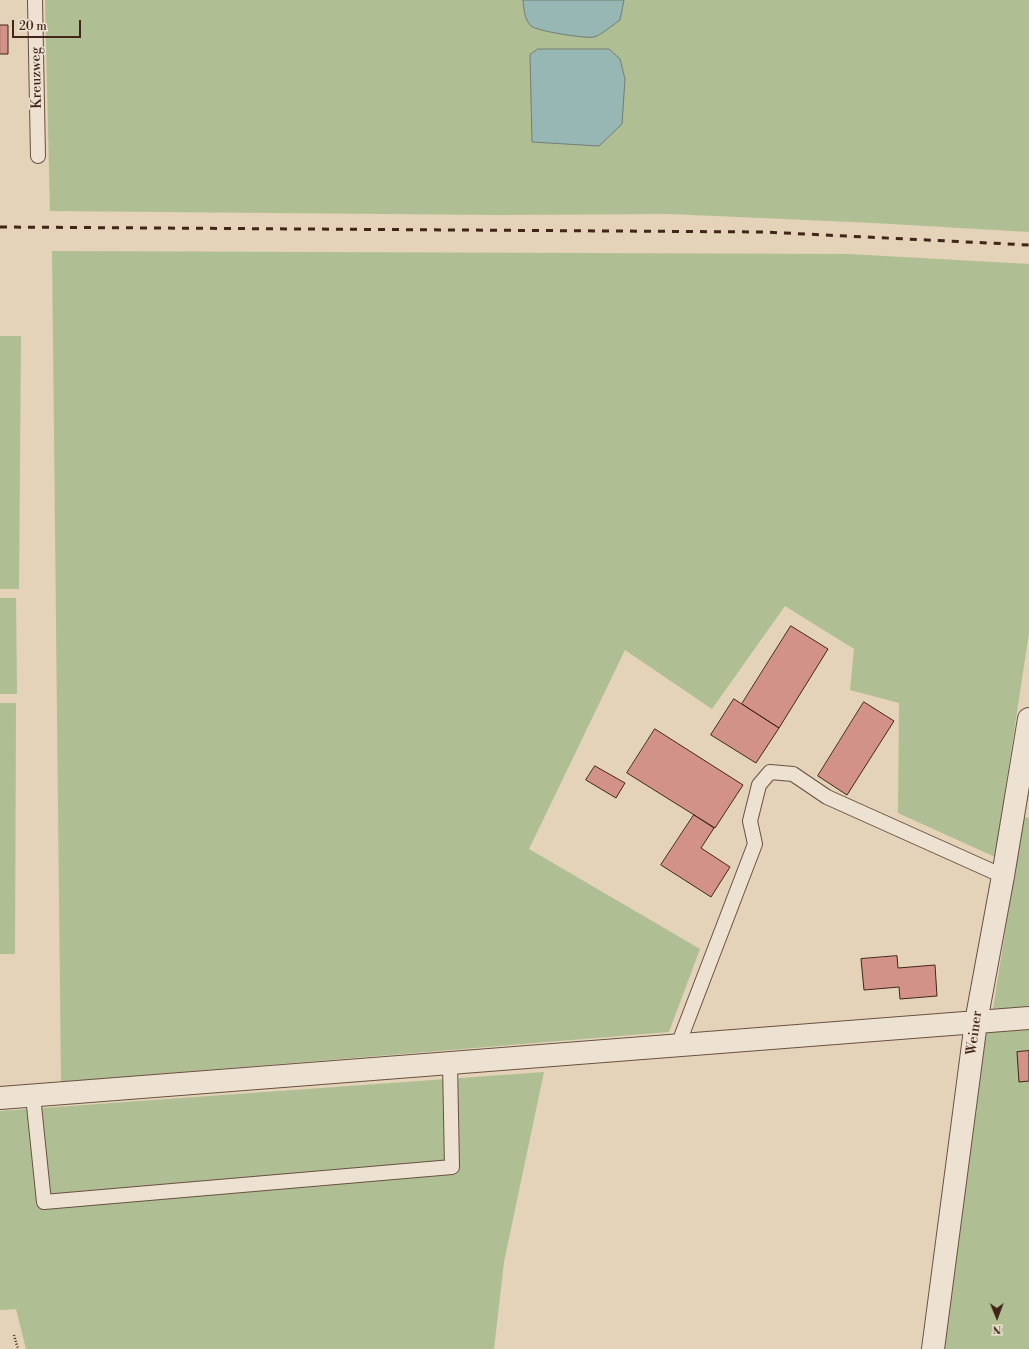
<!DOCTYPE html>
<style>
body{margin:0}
#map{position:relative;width:1029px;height:1349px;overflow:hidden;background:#e4d3b8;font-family:"Libre Bodoni",serif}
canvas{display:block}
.north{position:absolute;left:977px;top:1297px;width:40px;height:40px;-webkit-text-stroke:3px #ede2d1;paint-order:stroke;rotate:179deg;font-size:11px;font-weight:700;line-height:16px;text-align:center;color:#42251a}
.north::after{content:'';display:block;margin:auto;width:14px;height:18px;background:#42251a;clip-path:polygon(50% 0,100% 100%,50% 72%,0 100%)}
.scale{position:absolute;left:12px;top:20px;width:69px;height:18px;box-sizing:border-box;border:2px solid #42251a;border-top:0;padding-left:5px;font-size:12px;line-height:14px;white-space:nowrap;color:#42251a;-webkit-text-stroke:3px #ede2d1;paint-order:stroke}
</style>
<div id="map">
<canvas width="1029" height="1349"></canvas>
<div class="north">N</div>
<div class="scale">20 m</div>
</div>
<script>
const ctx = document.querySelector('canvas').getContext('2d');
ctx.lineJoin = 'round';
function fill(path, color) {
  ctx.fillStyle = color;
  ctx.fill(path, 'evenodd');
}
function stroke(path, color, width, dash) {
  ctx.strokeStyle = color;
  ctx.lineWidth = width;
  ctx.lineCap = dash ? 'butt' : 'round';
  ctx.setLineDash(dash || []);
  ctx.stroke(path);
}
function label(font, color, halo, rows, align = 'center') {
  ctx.font = font + ' "Libre Bodoni",serif';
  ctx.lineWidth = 3;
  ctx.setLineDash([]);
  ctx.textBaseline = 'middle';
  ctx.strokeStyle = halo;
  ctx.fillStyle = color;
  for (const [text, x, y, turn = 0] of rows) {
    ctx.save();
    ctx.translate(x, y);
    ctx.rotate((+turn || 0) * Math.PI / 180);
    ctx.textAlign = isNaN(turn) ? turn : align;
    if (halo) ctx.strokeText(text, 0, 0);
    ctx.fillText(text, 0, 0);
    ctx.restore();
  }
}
fill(new Path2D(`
 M45,0H1029V232L874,223L670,214L498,215L50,211Z
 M52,251L848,254L1029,264V633L995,857L898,813L899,703L850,690L854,649L785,606L712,709L625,650L529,849L700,949L669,1032L61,1082Z
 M0,336H21L19,589H0Z
 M0,598H16L17,694H0Z
 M0,703H16L15,954H0Z
 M1023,817L1029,818V1007L993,1009Z
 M1029,1021V1349H942L982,1031Z
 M544,1072L504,1262L494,1349H26L16,1309L0,1310V1111Z`), '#afbe93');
const water = new Path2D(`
 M523,0H624L620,20C614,24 600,36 594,37C587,39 536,31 531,26C524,19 524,9 523,0Z
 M538,49H609L620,59L625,79L622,124L599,146L532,142L530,55Z`);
fill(water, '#96b7b4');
stroke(water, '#747d76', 1);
const building = new Path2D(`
 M0,25H8V54H0Z
 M791,626L828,649L779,728L742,704Z
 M734,699L779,728L756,763L711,735Z
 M864,702L894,721L847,795L818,776Z
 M655,729L743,785L715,828L627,773Z
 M595,766L625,783L616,798L586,780Z
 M694,815L714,828L701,848L730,867L711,897L661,865Z
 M897,956L898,968L935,965L937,996L900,999L899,987L864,990L861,959Z
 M1029,1051V1081L1019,1082L1017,1052Z`);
fill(building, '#d39287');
stroke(building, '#42251a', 1);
const service = new Path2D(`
 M35,0L38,156
 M678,1045L755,844L750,821L759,785L770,772L793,774L827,797L1003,876
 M33,1096L44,1202L452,1167L450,1063`);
const minor = new Path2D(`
 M0,1098L1029,1018
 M933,1349L976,1022L1003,876L1029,719`);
stroke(service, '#6a5042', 16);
stroke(minor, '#6a5042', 24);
stroke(new Path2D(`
 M14,1335L18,1349`), '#42251a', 2.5, [1, 2]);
stroke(service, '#ede2d1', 14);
stroke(minor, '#ede2d1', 22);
stroke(new Path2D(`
 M0,227L764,232L1029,245`), '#42251a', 3, [7, 7]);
label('14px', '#42251a', '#ede2d1', [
 ["Kreuzweg",37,78,-91],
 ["Weiner",975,1033,-82]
]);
</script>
